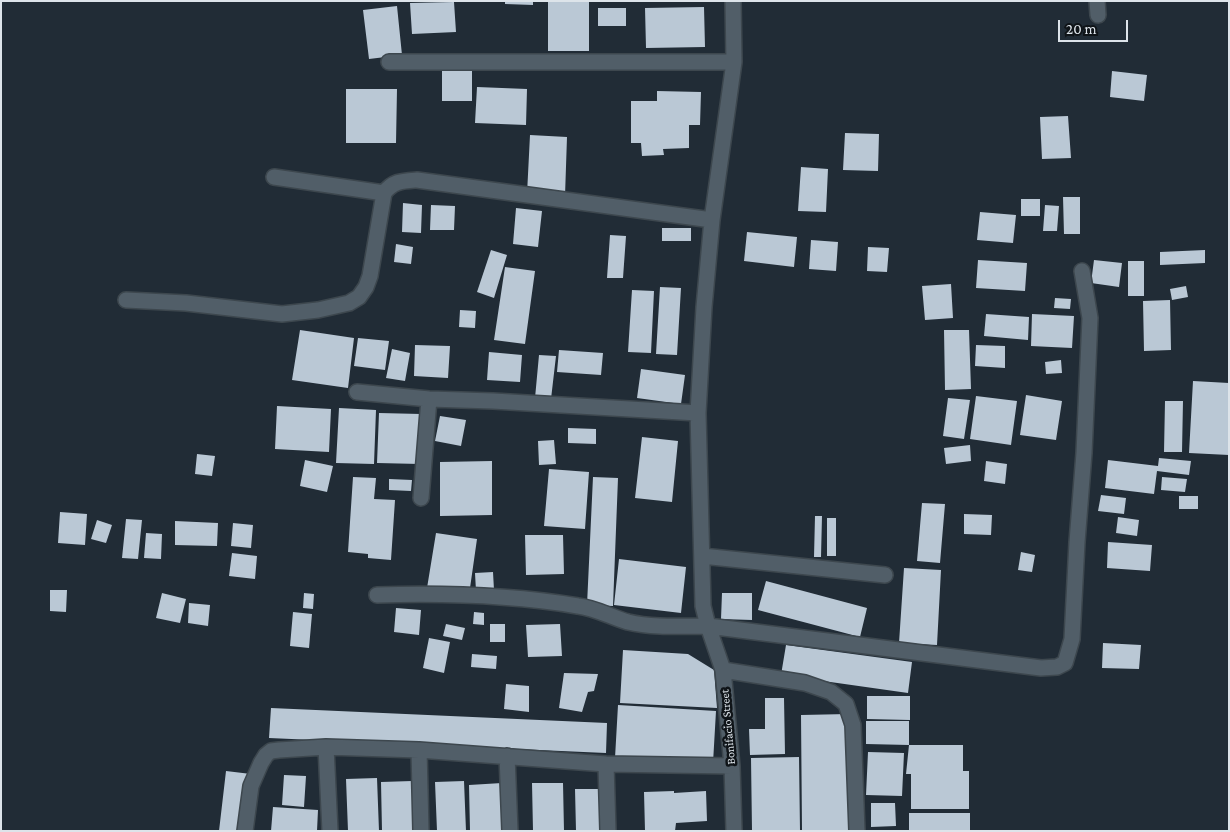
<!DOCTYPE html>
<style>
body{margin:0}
#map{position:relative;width:1230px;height:832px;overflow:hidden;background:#212c36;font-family:"Crimson Pro",serif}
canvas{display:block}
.frame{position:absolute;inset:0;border:2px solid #dde4ea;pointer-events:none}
.scale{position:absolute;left:1058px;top:20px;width:70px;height:22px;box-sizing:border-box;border:2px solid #dde4ea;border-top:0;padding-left:6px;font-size:15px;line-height:18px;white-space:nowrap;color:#dde4ea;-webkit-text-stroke:4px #0f1418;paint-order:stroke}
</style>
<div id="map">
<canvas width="1230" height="832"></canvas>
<div class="frame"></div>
<div class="scale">20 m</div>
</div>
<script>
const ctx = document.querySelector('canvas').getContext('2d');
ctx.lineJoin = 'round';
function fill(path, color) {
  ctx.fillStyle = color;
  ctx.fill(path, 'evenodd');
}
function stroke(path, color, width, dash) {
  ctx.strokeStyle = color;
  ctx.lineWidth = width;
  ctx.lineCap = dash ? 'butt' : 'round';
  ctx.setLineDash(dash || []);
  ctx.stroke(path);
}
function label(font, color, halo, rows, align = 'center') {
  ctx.font = font + ' "Crimson Pro",serif';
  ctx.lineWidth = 5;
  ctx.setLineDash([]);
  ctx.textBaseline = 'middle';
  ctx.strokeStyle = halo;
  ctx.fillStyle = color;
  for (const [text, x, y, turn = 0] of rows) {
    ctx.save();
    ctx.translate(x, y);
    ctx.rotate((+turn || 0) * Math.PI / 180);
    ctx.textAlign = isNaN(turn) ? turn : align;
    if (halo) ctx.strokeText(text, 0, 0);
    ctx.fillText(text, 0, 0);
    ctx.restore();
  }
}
fill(new Path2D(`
 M505,1H533V5L505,4Z
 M454,2L456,32L412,34L410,3Z
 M548,2H589V51H548Z
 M397,6L402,55L369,59L363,10Z
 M704,7L705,47L646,48L645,8Z
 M598,8H626V26H598Z
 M472,70V101H442V71Z
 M1112,71L1147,75L1144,101L1110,97Z
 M477,87L527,89L526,125L475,123Z
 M346,89H397L396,143H346Z
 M657,91L701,92L700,125H689V148L663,149L664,155L642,156L641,143H631V101H657Z
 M1068,116L1071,158L1042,159L1040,117Z
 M845,133L879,134L878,171L843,170Z
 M530,135L567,137L565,196L527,194Z
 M801,167L828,169L826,212L798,211Z
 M1063,197H1080V234H1064Z
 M1021,199H1040V216H1021Z
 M403,203L422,205L421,233L402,232Z
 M431,205L455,206L454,230H430Z
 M1045,205L1059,206L1057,231H1043Z
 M516,208L542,211L538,247L513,244Z
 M980,212L1016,215L1013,243L977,240Z
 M662,228H691V241H662Z
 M747,232L797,237L794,267L744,261Z
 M610,235L626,236L623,278H607Z
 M811,240L838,242L836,271L809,269Z
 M396,244L413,247L411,264L394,262Z
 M868,247L889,248L887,272L867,271Z
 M491,250L507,255L494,298L477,292Z
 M1205,250V263L1160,265V252Z
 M978,260L1027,263L1025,291L976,288Z
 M1094,260L1122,263L1119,287L1091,283Z
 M1128,261H1144V296H1128Z
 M505,267L535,271L525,344L494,340Z
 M951,284L953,318L925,320L922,286Z
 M1186,286L1188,297L1172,300L1170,289Z
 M660,287L681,288L677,355L656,354Z
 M632,290L654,291L651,353L628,352Z
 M1055,298L1071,299L1070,309L1054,308Z
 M1170,300L1171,350L1144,351L1143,301Z
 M460,310L476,311L475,328L459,327Z
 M986,314L1029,317L1028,340L984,336Z
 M1032,314L1074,316L1072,348L1031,346Z
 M300,330L354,338L348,388L292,380Z
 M944,330H969L971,389L945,390Z
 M358,338L389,341L385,370L354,366Z
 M415,345L450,346L448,378L414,376Z
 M976,345L1005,346V368L975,366Z
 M392,349L410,353L405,381L386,378Z
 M559,350L603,353L601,375L557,372Z
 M489,352L522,355L520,382L487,380Z
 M539,355L556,356L551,399L535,398Z
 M1061,360L1062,373L1046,374L1045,362Z
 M641,369L685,375L681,404L637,398Z
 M1193,381L1229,383V455L1189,453Z
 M1026,395L1062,401L1056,440L1020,435Z
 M976,396L1017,401L1011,445L970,439Z
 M948,398L970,400L964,439L943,436Z
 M1165,401H1183L1182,452H1164Z
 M277,406L331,409L329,452L275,449Z
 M339,408L376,410L374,464L336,463Z
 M379,413L421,414L420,464L377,463Z
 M440,416L466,420L461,446L435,441Z
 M568,428L596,429V444L568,443Z
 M642,437L678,441L672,502L635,498Z
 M554,440L556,464L539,465L538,441Z
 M970,445L971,461L946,464L944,448Z
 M197,454L215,456L212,476L195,474Z
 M1159,458L1191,461L1189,475L1157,471L1154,494L1105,488L1108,460L1158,466Z
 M305,460L333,466L327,492L300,486Z
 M492,461V515L440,516V462Z
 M986,461L1007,464L1005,484L984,481Z
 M549,469L589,472L585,529L544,526Z
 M353,477L376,478L374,499L395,500L391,560L368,558V554L348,552Z
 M593,477L618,478L613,606L587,605Z
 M1162,477L1187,479L1185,492L1161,490Z
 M389,479L412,480L411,491L389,490Z
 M1101,495L1126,498L1124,514L1098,511Z
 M1179,496H1198V509H1179Z
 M922,503L945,504L940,563L917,561Z
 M60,512L87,514L85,545L58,543Z
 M964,514L992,515L991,535L964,534Z
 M815,516H822L821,557H814Z
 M1118,517L1139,520L1137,536L1116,533Z
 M827,518H836V556H827Z
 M126,519L142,520L138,559L122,558Z
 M97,520L112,525L106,543L91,539Z
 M175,521L218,523L217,546L175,545Z
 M233,523L253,525L251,548L231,546Z
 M146,533L162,534L161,559L144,558Z
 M436,533L477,539L469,595L427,588Z
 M525,535H563L564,574L526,575Z
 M1108,542L1152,545L1150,571L1107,568Z
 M1021,552L1035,555L1032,572L1018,570Z
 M232,553L257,556L255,579L229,576Z
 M619,559L686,567L681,613L614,605Z
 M904,568L941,570L937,645L899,643Z
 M493,572L494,590L476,591L475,573Z
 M766,581L867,608L860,637L758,610Z
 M50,590H67L66,612L50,611Z
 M162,593L186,599L180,623L156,618Z
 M304,593L314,594L313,609L303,608Z
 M722,593H752V620L721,619Z
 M189,603L210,605L208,626L188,623Z
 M396,608L421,610L419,635L394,632Z
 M293,612L312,614L309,648L290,646Z
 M474,612L484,613V625L473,624Z
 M446,624L465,628L462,640L443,636Z
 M490,624H505V642H490Z
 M560,624L562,656L528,657L526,625Z
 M429,638L450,642L444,673L423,668Z
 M1103,643L1141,645L1139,669L1102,668Z
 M786,645L912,662L908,693L781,675Z
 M623,650L688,654L714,670L717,708L620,703Z
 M472,654L497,656L496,669L471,667Z
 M564,673L598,674L594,691L588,692L582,712L559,708Z
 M506,684L529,686V712L504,709Z
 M867,696H910V720L867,719Z
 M765,698H784L785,754L750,755L749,729H765Z
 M618,705L716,711L713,763L615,758Z
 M271,708L607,723L606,753L269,738Z
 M848,714L850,831H802L801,715Z
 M866,721H909V745L866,744Z
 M909,745H963V771H969V809H911V774H906Z
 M868,752L904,753L902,796L866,795Z
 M799,757L800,831H752L751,758Z
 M226,771L251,774L243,831H219Z
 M284,775L306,776L304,807L282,805Z
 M377,778L379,831H348L346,779Z
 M412,781L413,831H382L381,782Z
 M464,781L466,831H437L435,782Z
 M502,783L503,831H470L469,785Z
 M532,783H563L564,831H533Z
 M575,789H603V831H576Z
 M674,791V793L706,791L707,821L676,823L675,831H645L644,792Z
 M871,803H895L896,826L871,827Z
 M273,807L318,810L317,831H271Z
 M909,813H970V831H909Z`), '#bac8d5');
const minor = new Path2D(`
 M733,1L734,62L712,220L704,307L698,413L703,606L708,626L723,670L732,766L734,831
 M1097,1L1098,15
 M389,62H734
 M274,177L384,193
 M126,300L186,303L282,314L318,310L349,303L359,297L366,287L370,276L384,193C393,181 402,181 417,180L712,220
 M357,392L429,399L493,401L698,413
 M421,498L429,399
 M702,556L885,575
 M377,595C444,593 512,595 578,606C595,608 611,617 628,622C653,628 682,626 708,626L1041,668L1057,667L1065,663L1072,639L1077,542L1084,453L1090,318L1082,271
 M723,670L805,683L831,692L846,704L853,725L857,831
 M326,747L330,831
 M419,750L421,831
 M507,756L510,831
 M606,764L608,831
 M245,831L251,786L261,763L266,755L271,751L279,750L326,747L419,750L606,764L732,766`);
stroke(minor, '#3d474e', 18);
stroke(minor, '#515e68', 15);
label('12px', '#dde4ea', '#0f1418', [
 ["Bonifacio Street",728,727,-95]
]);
</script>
